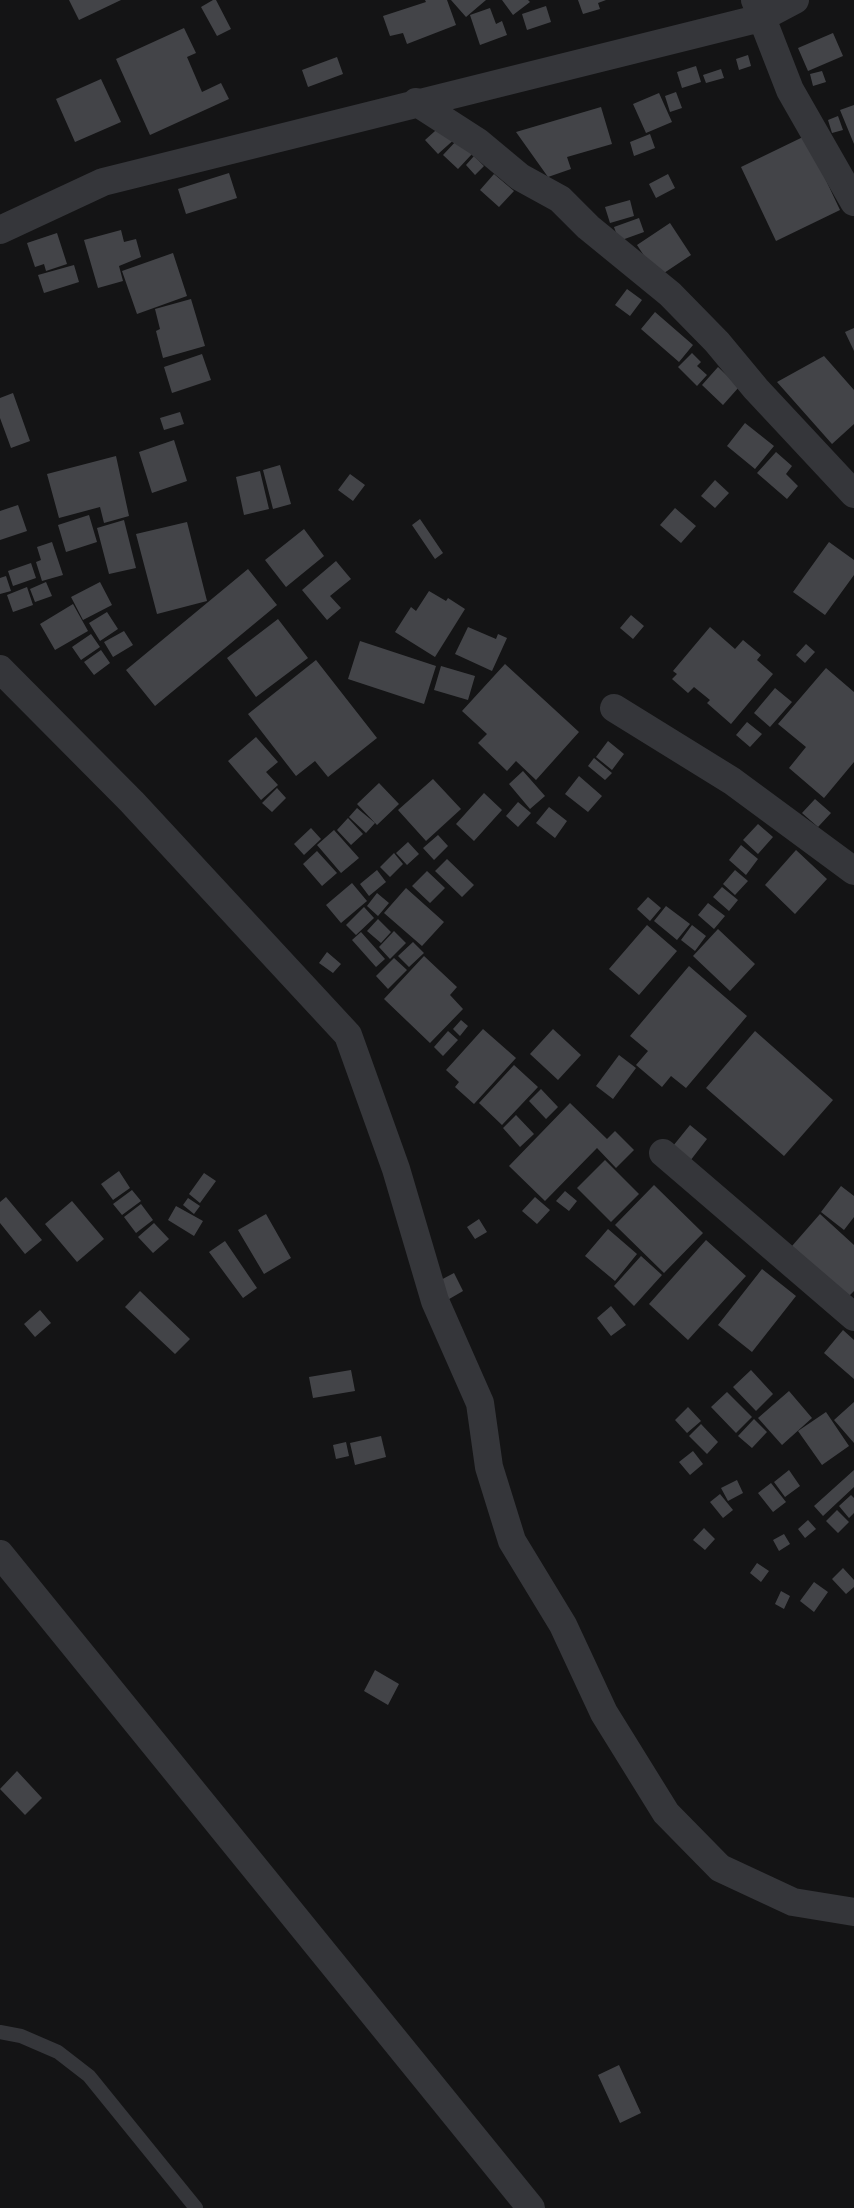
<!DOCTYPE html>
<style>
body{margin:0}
canvas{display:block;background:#141415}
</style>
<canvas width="854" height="2208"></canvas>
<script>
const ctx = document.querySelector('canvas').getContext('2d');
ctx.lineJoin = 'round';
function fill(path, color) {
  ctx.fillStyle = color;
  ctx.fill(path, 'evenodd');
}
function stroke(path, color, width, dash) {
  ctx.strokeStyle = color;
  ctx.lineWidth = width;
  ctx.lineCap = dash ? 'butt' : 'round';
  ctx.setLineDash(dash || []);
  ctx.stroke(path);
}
fill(new Path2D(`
 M69,0H121L79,20Z
 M213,0H216L231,29L217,36L201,7Z
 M425,0H447L456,25L407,44L403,33L390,36L383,16L426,2Z
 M451,0H486L466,17Z
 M502,0H528L530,2L513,15Z
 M578,0H606L598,3L600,9L583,14Z
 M546,6L551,22L527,30L522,14Z
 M490,8L496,24L502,21L507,35L480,45L470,15Z
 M184,28L196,53L187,57L202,92L221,83L229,99L150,135L116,59Z
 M833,33L843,56L808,71L798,48Z
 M748,55L751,66L739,70L736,59Z
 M337,57L343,74L308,87L302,70Z
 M696,66L701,82L682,88L677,72Z
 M721,69L724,78L706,83L703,75Z
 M822,71L826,82L813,86L810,74Z
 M101,79L121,122L75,142L56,99Z
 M676,92L682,108L670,112L665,96Z
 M659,93L672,122L646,133L633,104Z
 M854,105V144L840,110Z
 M601,107L612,144L567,157L571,169L548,177L516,132Z
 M838,116L843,130L832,133L828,120Z
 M444,123L457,137L438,154L425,140Z
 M650,134L655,148L634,156L630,142Z
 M805,136L840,210L776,241L741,167Z
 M457,140L472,154L458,169L443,155Z
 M474,156L484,166L475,175L466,165Z
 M229,173L237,198L186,214L178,189Z
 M494,174L514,191L499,207L480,190Z
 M668,174L675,188L656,198L649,184Z
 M630,200L634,216L610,223L605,207Z
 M639,218L644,232L619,241L614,227Z
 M670,223L691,255L658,277L637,245Z
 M121,230L124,242L136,239L141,257L119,266L123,281L98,288L84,240Z
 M57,233L67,264L46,271L44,264L35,267L27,243Z
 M173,253L187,296L137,314L122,271Z
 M74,265L79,282L44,293L38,275Z
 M627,289L642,300L630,316L615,305Z
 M191,299L205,346L163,358L156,331L160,329L155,309Z
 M655,312L693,345L679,362L641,329Z
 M854,328V351L845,332Z
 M692,353L701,362L697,366L707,375L697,386L678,367Z
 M202,354L211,380L172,393L164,367Z
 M824,356L854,390V424L832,444L777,382Z
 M718,367L739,387L723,405L702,385Z
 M13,393L30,441L11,448L0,418V398Z
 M180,412L184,424L164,430L160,418Z
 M745,423L774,446L755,469L727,446Z
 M174,440L187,481L152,493L139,452Z
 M776,452L792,466L786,474L798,486L787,499L757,473Z
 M116,456L129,516L104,523L100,507L59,518L47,474Z
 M280,465L291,504L273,509L263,470Z
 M260,471L269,509L244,515L236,477Z
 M350,474L365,485L353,501L338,490Z
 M715,480L729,493L715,508L701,496Z
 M18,505L27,531L0,540V511Z
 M675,508L696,526L681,543L660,525Z
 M89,515L97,542L66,552L58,525Z
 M420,519L443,553L435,559L412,525Z
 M124,520L136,568L109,574L97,528Z
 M187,522L207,601L157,614L136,534Z
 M304,529L324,556L286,587L265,560Z
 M52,542L63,575L42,581L36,562L41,560L37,547Z
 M829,542L854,560V575L825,615L793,592Z
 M336,561L351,579L330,596L341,608L327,620L302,590Z
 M31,563L36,578L13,586L8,571Z
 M248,569L277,605L155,706L126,670Z
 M6,576L11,591L0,594V578Z
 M46,582L52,596L35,602L30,589Z
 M100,582L112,605L83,620L71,597Z
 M27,587L33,605L13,612L7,595Z
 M429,591L446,601L448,598L465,609L435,657L395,632L411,607L416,611Z
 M73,604L88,631L55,650L40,624Z
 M107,612L118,629L100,641L89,623Z
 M631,615L644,626L633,639L620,628Z
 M278,619L308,658L256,697L227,658Z
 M468,627L496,639L498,634L507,638L492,671L455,654Z
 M710,627L735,649L743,640L761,655L757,660L773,674L731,724L707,703L710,700L694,687L688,693L672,679L677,674L673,671Z
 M124,631L133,645L113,657L104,642Z
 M91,634L100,647L81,660L72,647Z
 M360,641L436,666L424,704L348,679Z
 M806,644L815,652L805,663L796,655Z
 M101,650L110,663L94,675L84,662Z
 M316,660L377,738L328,777L315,761L296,776L248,714Z
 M505,664L579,732L536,780L516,761L507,771L478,743L487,734L462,711Z
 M441,666L475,676L468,700L434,690Z
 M826,668L854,692V762L824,798L789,768L806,747L778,724Z
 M775,688L792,702L770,727L754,713Z
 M747,722L762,734L750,747L736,735Z
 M256,737L278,762L266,772L278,785L261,800L228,761Z
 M608,741L624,754L612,770L596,757Z
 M594,758L612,773L605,780L588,766Z
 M523,771L545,796L530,809L509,784Z
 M579,776L602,796L588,812L565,794Z
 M433,779L461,809L426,841L398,810Z
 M379,783L399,804L377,825L357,804Z
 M277,788L286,798L272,812L262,803Z
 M484,793L502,810L474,841L456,824Z
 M815,799L831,813L818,827L802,813Z
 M518,802L531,813L518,827L506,816Z
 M549,807L567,821L555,838L536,823Z
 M357,808L375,823L366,833L349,817Z
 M348,818L363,834L351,845L337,830Z
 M758,824L773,837L758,854L743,840Z
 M311,828L321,839L304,855L294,844Z
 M334,830L359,858L341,873L317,845Z
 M438,835L448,846L434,860L423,848Z
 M408,842L419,854L407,865L396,853Z
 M741,845L758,859L746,875L729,860Z
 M796,850L827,879L795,914L765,885Z
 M317,851L337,873L322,886L303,864Z
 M394,853L403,864L390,877L380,867Z
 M447,859L474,885L462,897L435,871Z
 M377,870L386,882L369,896L360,884Z
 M735,870L748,881L735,895L723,884Z
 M427,871L445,888L430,903L412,886Z
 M352,883L367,901L341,923L326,905Z
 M722,887L738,900L729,911L713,897Z
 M406,888L444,922L422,946L384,913Z
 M377,893L389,903L378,916L367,906Z
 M648,897L661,908L650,921L637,909Z
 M708,903L725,916L714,929L698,915Z
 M666,906L690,924L677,940L654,921Z
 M364,907L374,918L356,935L346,925Z
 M378,919L391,932L381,943L367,931Z
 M647,925L677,951L639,995L609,969Z
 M692,925L706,936L695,951L681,940Z
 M718,929L755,964L730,991L693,956Z
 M394,931L406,943L390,959L379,947Z
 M361,932L385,959L376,967L352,940Z
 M413,942L424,953L409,967L398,956Z
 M327,952L341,964L333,973L319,963Z
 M424,956L457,987L450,995L463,1009L430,1043L384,999Z
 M394,958L407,970L388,989L376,976Z
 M689,966L747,1016L686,1088L671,1076L662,1087L636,1065L648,1051L630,1036Z
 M461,1020L468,1026L460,1036L453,1029Z
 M483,1029L516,1058L474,1104L455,1087L459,1082L446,1070Z
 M553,1029L581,1055L558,1080L530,1054Z
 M448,1031L458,1040L443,1056L434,1047Z
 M755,1031L833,1100L784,1156L706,1088Z
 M619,1055L636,1068L613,1099L596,1086Z
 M514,1065L538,1087L502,1125L479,1103Z
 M541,1089L558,1107L546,1119L529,1101Z
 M570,1103L607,1139L615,1131L634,1150L616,1168L597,1148L545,1201L509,1166Z
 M516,1115L534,1134L520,1147L503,1128Z
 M690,1125L707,1139L690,1161L673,1146Z
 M605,1160L639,1194L611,1222L577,1188Z
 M119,1171L130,1188L113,1200L101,1184Z
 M204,1173L216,1181L200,1203L189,1194Z
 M654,1185L703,1233L664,1273L615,1225Z
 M841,1186L854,1196V1217L844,1230L821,1212Z
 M132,1190L141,1201L122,1215L113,1204Z
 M565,1191L577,1201L569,1211L556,1201Z
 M6,1197L42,1240L25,1254L0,1223V1202Z
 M535,1197L550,1210L537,1224L522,1211Z
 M188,1198L200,1206L194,1214L183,1205Z
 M72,1201L104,1239L77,1262L45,1224Z
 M141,1204L153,1220L136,1233L124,1217Z
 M176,1206L203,1221L194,1236L168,1220Z
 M266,1214L291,1258L264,1274L238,1230Z
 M820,1214L854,1245V1291L848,1297L792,1246Z
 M479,1219L487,1232L475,1239L467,1227Z
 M154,1223L169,1239L153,1253L138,1237Z
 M608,1229L637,1254L615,1281L585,1256Z
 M706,1240L746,1276L688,1340L649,1304Z
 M225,1241L257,1288L243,1298L209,1252Z
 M641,1256L662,1275L634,1306L614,1286Z
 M762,1269L796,1296L752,1352L718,1325Z
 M454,1273L463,1291L444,1302L435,1283Z
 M140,1291L190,1339L175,1354L125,1307Z
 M611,1306L626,1325L611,1336L597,1318Z
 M40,1310L51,1323L35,1337L24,1324Z
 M843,1330L854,1340V1379L824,1353Z
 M351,1370L355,1391L313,1398L309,1377Z
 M751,1370L773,1394L756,1411L733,1387Z
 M789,1391L812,1418L782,1445L758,1418Z
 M727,1392L752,1417L736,1433L711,1407Z
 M854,1402V1443L834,1420Z
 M688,1407L701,1421L687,1433L675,1420Z
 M826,1412L849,1446L822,1465L798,1431Z
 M754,1419L767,1432L752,1448L738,1436Z
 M701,1424L718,1442L707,1454L689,1436Z
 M381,1436L386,1457L355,1465L350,1443Z
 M346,1442L349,1456L336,1459L333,1445Z
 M693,1451L703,1464L690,1475L679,1462Z
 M789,1470L800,1486L785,1497L774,1482Z
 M854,1470V1487L823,1516L814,1506Z
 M737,1480L743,1493L728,1501L721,1488Z
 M771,1483L786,1502L773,1512L758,1493Z
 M720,1494L733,1510L723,1518L710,1502Z
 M851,1495L854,1498V1513L849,1518L839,1506Z
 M837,1510L849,1522L838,1533L826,1521Z
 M808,1520L816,1529L805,1538L798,1529Z
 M704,1528L715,1539L705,1550L693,1540Z
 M784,1534L790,1544L779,1551L773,1540Z
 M757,1563L769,1571L761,1582L750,1573Z
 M843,1568L854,1580V1587L846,1594L832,1579Z
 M814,1582L828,1592L814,1612L800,1601Z
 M781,1591L790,1596L784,1609L775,1604Z
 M375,1670L399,1684L388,1705L364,1691Z
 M17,1771L42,1798L25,1815L0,1789Z
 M619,2065L641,2113L620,2123L598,2075Z`), '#434448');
stroke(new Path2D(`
 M0,2032L21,2036L58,2052L89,2076L196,2208`), '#35363a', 14);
stroke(new Path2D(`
 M755,0L790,90L854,202
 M416,102L478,142L520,177L560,199L588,227L670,294L717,342L756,389L854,494
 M0,230L103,182L761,18L795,0
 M0,669L132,802L348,1035L396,1169L435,1301L480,1403L489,1467L512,1541L563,1625L604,1713L666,1813L720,1868L793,1902L854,1912
 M614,708L732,781L854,871
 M663,1153L854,1317
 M0,1554L531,2208`), '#35363a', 28);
</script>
